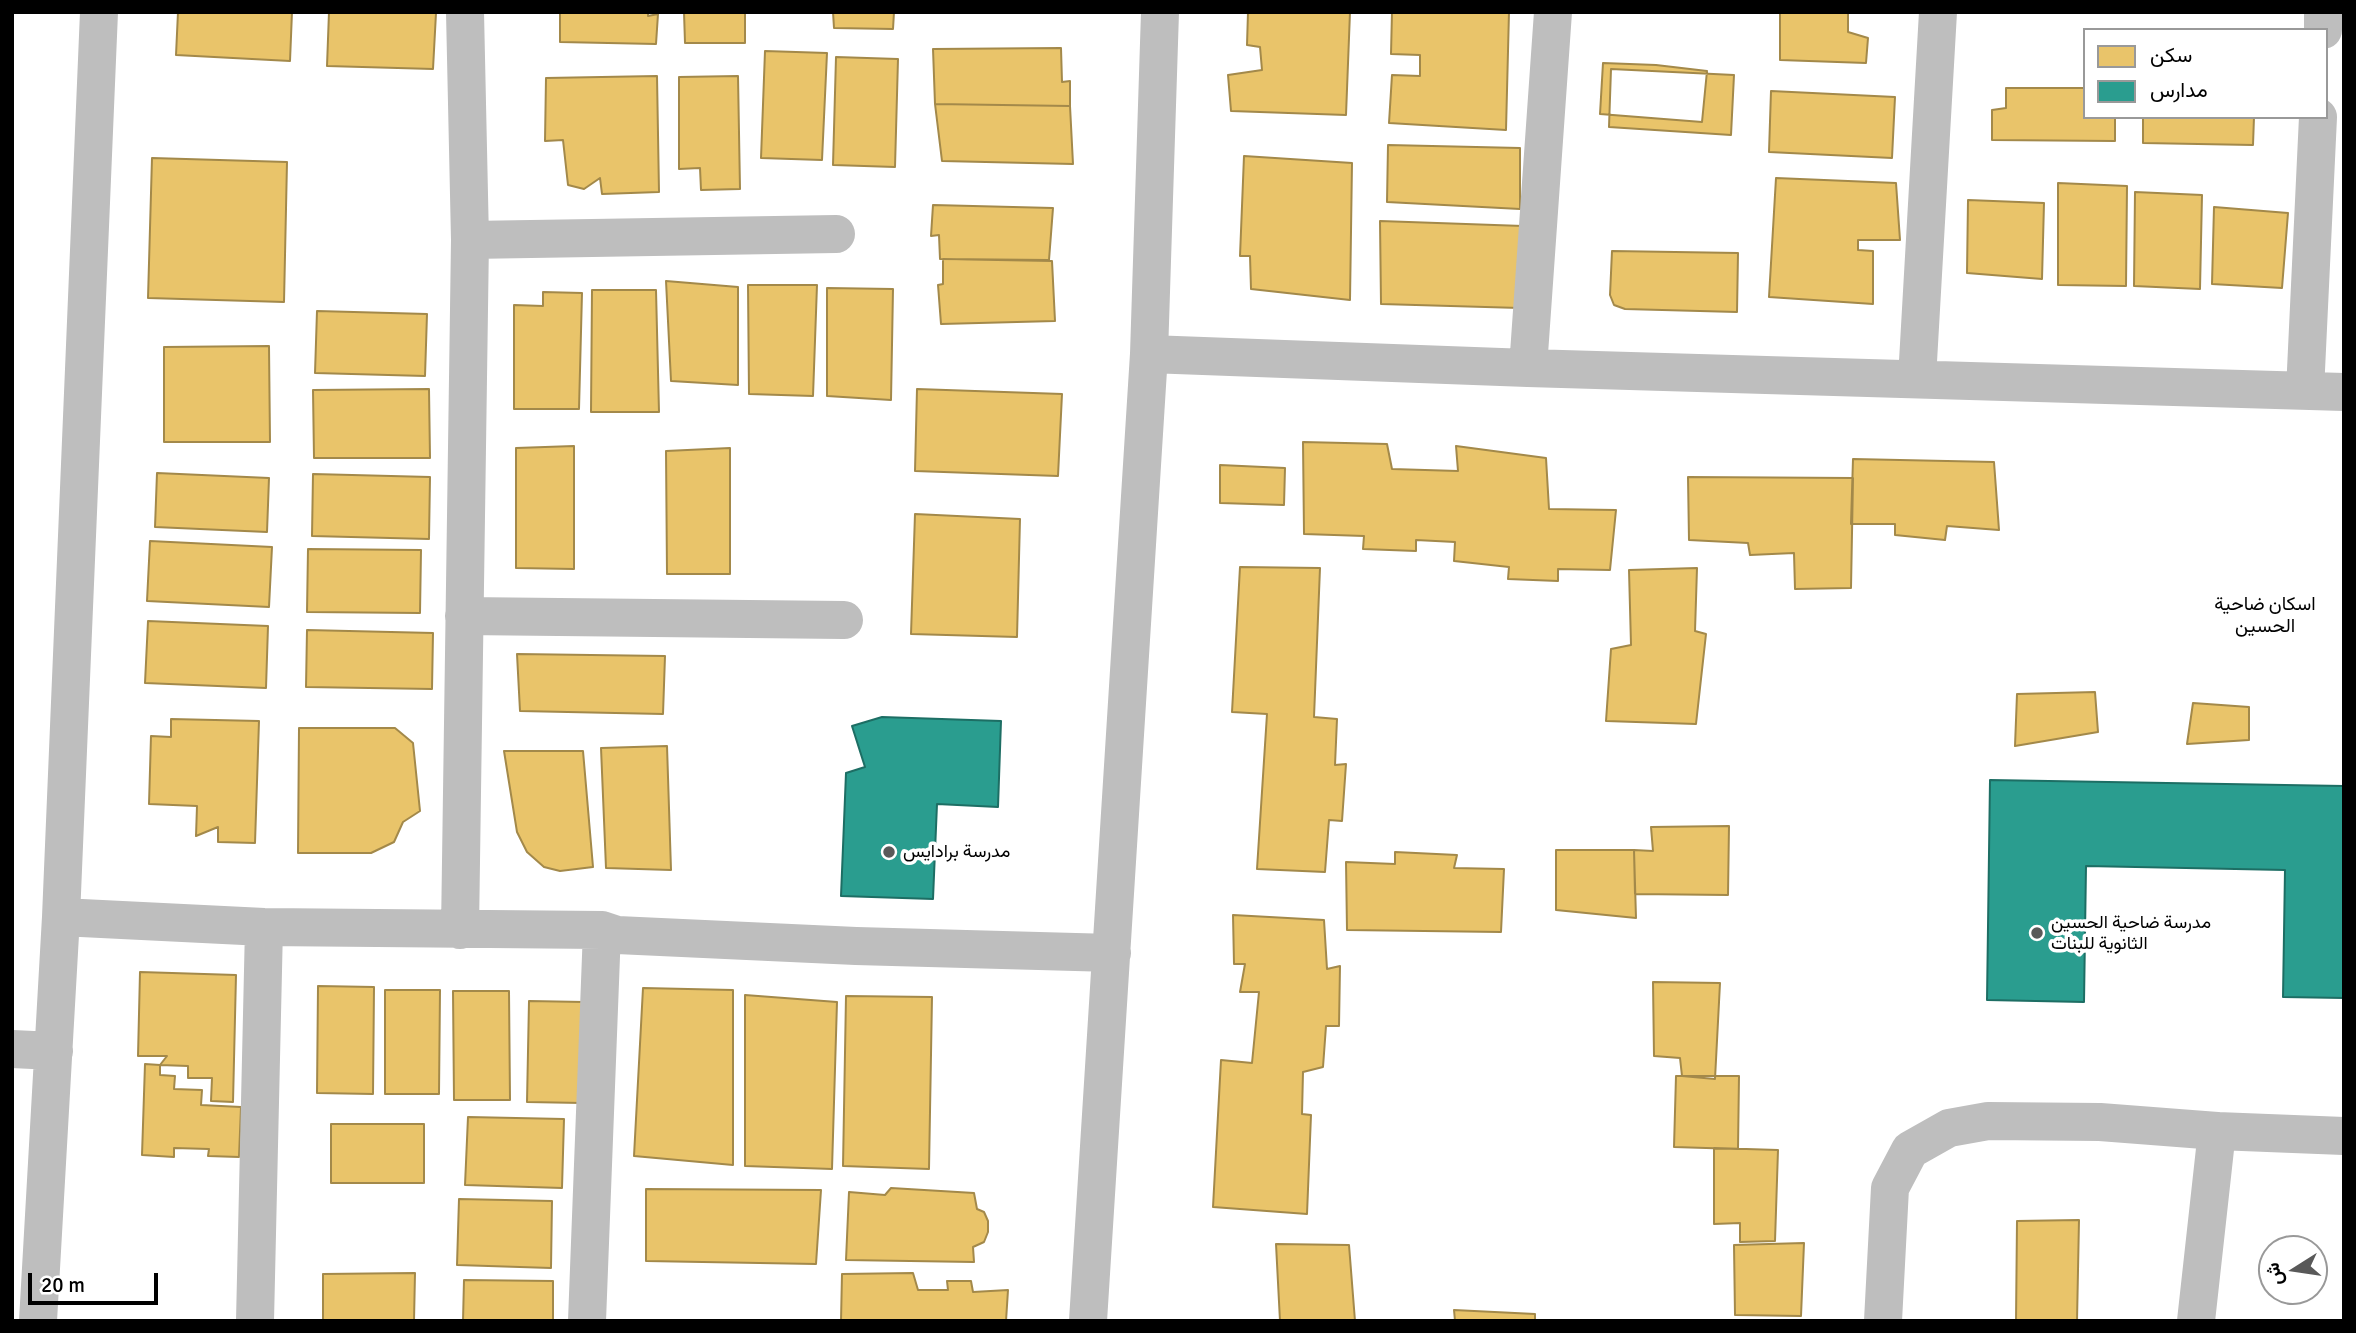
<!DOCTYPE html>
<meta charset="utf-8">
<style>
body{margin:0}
#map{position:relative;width:2356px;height:1333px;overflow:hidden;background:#fff;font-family:Signika,Vazirmatn,sans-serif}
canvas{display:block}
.frame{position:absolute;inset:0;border:14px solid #000;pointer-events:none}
.legend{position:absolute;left:2083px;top:28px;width:245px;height:91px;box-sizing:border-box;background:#fff;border:2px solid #999;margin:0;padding:9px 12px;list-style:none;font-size:21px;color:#000}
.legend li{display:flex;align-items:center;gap:14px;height:35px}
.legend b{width:35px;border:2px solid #999}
.north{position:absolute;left:2258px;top:1235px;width:70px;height:70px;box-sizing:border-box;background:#fff;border:2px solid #999;border-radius:50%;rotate:258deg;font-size:19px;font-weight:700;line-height:28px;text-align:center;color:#000}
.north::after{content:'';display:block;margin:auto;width:24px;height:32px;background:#595959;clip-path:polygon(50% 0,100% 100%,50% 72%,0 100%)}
.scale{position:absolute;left:28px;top:1273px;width:130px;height:32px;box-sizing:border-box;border:4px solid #000;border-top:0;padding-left:9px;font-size:21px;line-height:24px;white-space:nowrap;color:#000;-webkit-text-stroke:5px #fff;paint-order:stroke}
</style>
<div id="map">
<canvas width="2356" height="1333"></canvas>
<div class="frame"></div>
<ul class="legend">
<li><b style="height:19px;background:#e9c46a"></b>سكن</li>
<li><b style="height:19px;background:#2a9d8f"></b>مدارس</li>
</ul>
<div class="north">ش</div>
<div class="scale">20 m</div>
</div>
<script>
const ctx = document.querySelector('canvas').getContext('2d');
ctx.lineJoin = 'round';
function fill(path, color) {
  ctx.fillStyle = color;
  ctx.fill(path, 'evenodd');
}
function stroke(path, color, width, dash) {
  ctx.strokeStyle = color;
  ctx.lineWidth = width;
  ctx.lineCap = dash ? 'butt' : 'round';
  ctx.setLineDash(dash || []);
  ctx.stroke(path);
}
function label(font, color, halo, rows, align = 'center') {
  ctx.font = font + ' Signika,Vazirmatn,sans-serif';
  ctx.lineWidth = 7;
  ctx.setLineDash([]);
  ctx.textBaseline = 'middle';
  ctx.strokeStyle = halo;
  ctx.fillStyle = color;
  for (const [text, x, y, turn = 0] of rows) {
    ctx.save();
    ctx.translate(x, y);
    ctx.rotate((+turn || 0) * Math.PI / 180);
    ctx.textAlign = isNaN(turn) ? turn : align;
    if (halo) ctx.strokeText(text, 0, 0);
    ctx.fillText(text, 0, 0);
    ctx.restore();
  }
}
const homes = new Path2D(`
 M178,12H292L290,61L176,55Z
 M329,12L436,13L433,69L327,66Z
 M560,12H648V16L658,14L656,44L560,42Z
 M684,12H745V43H685Z
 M833,12H894L893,29L834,28Z
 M1248,12H1350L1346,115L1231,111L1228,75L1262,70L1260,47L1247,45Z
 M1392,12H1509L1506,130L1389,123L1392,75L1420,76V55L1391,54Z
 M1780,12H1848V32L1868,38L1866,63L1780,60Z
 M1061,48L1062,82L1070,81V106L935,104L933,49Z
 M765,51L827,53L822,160L761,158Z
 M836,57L898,59L895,167L833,165Z
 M1603,63L1656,65L1707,71L1702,122L1600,114Z
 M1611,69L1734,75L1731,135L1609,127Z
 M657,76L659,192L602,194L600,178L584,189L568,185L563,140L545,141L546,78Z
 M738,76L740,189L701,190L700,168L679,169V77Z
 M2006,88H2085V117H2115V141L1992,140V110L2006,108Z
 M1771,91L1895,97L1892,158L1769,152Z
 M935,104L1070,106L1073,164L942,161Z
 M2143,117H2254L2253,145L2143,143Z
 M1388,145L1520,148V209L1387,202Z
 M1244,156L1352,163L1350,300L1251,289L1250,256H1240Z
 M152,158L287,162L284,302L148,298Z
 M1776,178L1896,183L1900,240H1858V250L1873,251V304L1769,297Z
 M2058,183L2127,186L2126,286L2058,285Z
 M2135,192L2202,195L2200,289L2134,286Z
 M1968,200L2044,203L2042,279L1967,273Z
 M933,205L1053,208L1049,260L940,259L939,235L931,236Z
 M2214,207L2288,213L2282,288L2212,284Z
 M1380,221L1523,226L1520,308L1381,304Z
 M1612,251L1738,253L1737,312L1625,309L1614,305L1610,295Z
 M943,259L1052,261L1055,321L941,324L938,285L943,284Z
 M666,281L738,287V385L671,381Z
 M748,285H817L813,396L749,394Z
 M827,288L893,289L891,400L827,396Z
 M592,290H656L659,412H591Z
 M543,292L582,293L579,409H514V305L543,306Z
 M317,311L427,314L425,376L315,373Z
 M269,346L270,442H164V347Z
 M429,389L430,458H314L313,390Z
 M917,389L1062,394L1058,476L915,471Z
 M1303,442L1387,444L1392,469L1458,471L1456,446L1546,458L1549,509L1616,510L1610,570L1558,569V581L1508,579L1509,567L1454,561L1455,542L1416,540V551L1363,549L1364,536L1304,534Z
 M574,446V569L516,568V448Z
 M730,448V574H667L666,451Z
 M1853,459L1994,462L1999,530L1947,526L1945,540L1895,535V524H1851Z
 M1220,465L1285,468L1284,505L1220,503Z
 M157,473L269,478L267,532L155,527Z
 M313,474L430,477L429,539L312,536Z
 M1688,477L1853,478L1851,588L1795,589L1794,553L1750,555L1748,543L1689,540Z
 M915,514L1020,519L1017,637L911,634Z
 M150,541L272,547L269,607L147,601Z
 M308,549L421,550L420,613L307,612Z
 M1240,567L1320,568L1314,717L1337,719L1335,765L1346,764L1342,821L1329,820L1325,872L1257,869L1267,714L1232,712Z
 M1697,568L1695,631L1706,634L1696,724L1606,721L1611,649L1631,645L1629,570Z
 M148,621L268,626L266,688L145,683Z
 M307,630L433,633L432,689L306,687Z
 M517,654L665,656L663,714L520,711Z
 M2095,692L2098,732L2015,746L2017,694Z
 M2193,703L2249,707V740L2187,744Z
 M171,719L259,721L255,843L218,842V827L196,836L197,806L149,804L151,736L171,737Z
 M299,728H395L413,743L420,811L403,822L394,842L371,853H298Z
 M667,746L671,870L606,868L601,748Z
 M504,751H583L593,867L560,871L544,867L527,852L517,832Z
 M1729,826L1728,895L1635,894L1634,850L1653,851L1651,827Z
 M1556,850H1634L1636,918L1556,910Z
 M1395,852L1457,855L1454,868L1504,869L1501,932L1347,930L1346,862L1395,864Z
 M1233,915L1324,920L1327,969L1340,966L1339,1026H1326L1323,1067L1303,1072L1302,1114L1311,1115L1307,1214L1213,1207L1221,1060L1252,1063L1259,992H1240L1245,964H1234Z
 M140,972L236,975L233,1102L211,1101L212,1078H188V1066L160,1065L167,1056H138Z
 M1653,982L1720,983L1715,1079L1682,1076L1680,1058L1654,1056Z
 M318,986L374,987L373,1094L317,1093Z
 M643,988L733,990V1165L634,1156Z
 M385,990H440L439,1094H385Z
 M453,991H509L510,1100H454Z
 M745,995L837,1002L832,1169L745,1166Z
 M846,996L932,997L929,1169L843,1166Z
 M529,1001L584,1002L582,1103L527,1102Z
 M145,1064L160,1065V1075L175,1076L174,1089L202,1090L201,1105L241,1107L239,1157L208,1156L209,1149L174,1148V1157L142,1155Z
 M1676,1076H1739L1738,1149L1674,1147Z
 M468,1117L564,1119L562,1188L465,1185Z
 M331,1124H424V1183H331Z
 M1714,1148L1778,1150L1775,1241L1740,1242V1223L1714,1224Z
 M891,1188L974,1193L977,1209L984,1212L988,1221V1232L984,1242L973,1247L974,1262L846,1260L849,1192L885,1195Z
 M646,1189L821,1190L816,1264L646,1261Z
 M459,1199L552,1201L551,1268L457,1265Z
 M2079,1220L2077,1321H2016L2017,1221Z
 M1804,1243L1801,1316L1735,1315L1734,1245Z
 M1276,1244L1349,1245L1355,1321H1280Z
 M415,1273L414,1321H323V1274Z
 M913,1273L918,1290H948L947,1281H971L973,1292L1008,1290L1006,1321H841L842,1274Z
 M464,1280L553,1281V1321H463Z
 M1454,1310L1535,1314V1321H1455Z`);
fill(homes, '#e9c46a');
stroke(homes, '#a3894a', 2);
const schools = new Path2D(`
 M882,717L1001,721L998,807L937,804L933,899L841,896L846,773L865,767L852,726Z
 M1990,780L2344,786V998L2283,997L2285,870L2086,866L2084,1002L1987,1000Z`);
fill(schools, '#2a9d8f');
stroke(schools, '#1d6e64', 2);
stroke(new Path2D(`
 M2323,30V12
 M470,240L836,234
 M1149,354L1528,368L2344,392
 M1528,368L1553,12
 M1917,379L1938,12
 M2305,391L2318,117
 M464,616L844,620
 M61,917L264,927L602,930L617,935L856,946L1112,953
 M460,930L470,240L465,12
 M12,1049L54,1051
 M38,1321L61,917L99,12
 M255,1321L264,927
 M587,1321L602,930
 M1088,1321L1149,354L1160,12
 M1883,1321L1890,1188L1910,1150L1949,1128L1988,1121L2100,1122L2217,1131L2344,1136
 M2196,1321L2217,1131`), '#bebebe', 38);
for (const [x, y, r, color] of [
 [889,852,7,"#595959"],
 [2037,933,7,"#595959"]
]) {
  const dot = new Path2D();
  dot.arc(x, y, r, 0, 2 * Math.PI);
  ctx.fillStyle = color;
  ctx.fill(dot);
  stroke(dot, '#fff', 2.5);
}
label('18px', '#000', '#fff', [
 ["مدرسة برادايس",903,852],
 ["مدرسة ضاحية الحسين",2051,923],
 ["الثانوية للبنات",2051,944]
], 'left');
label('19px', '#000', '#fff', [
 ["اسكان ضاحية",2265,605],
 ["الحسين",2265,627]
]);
</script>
